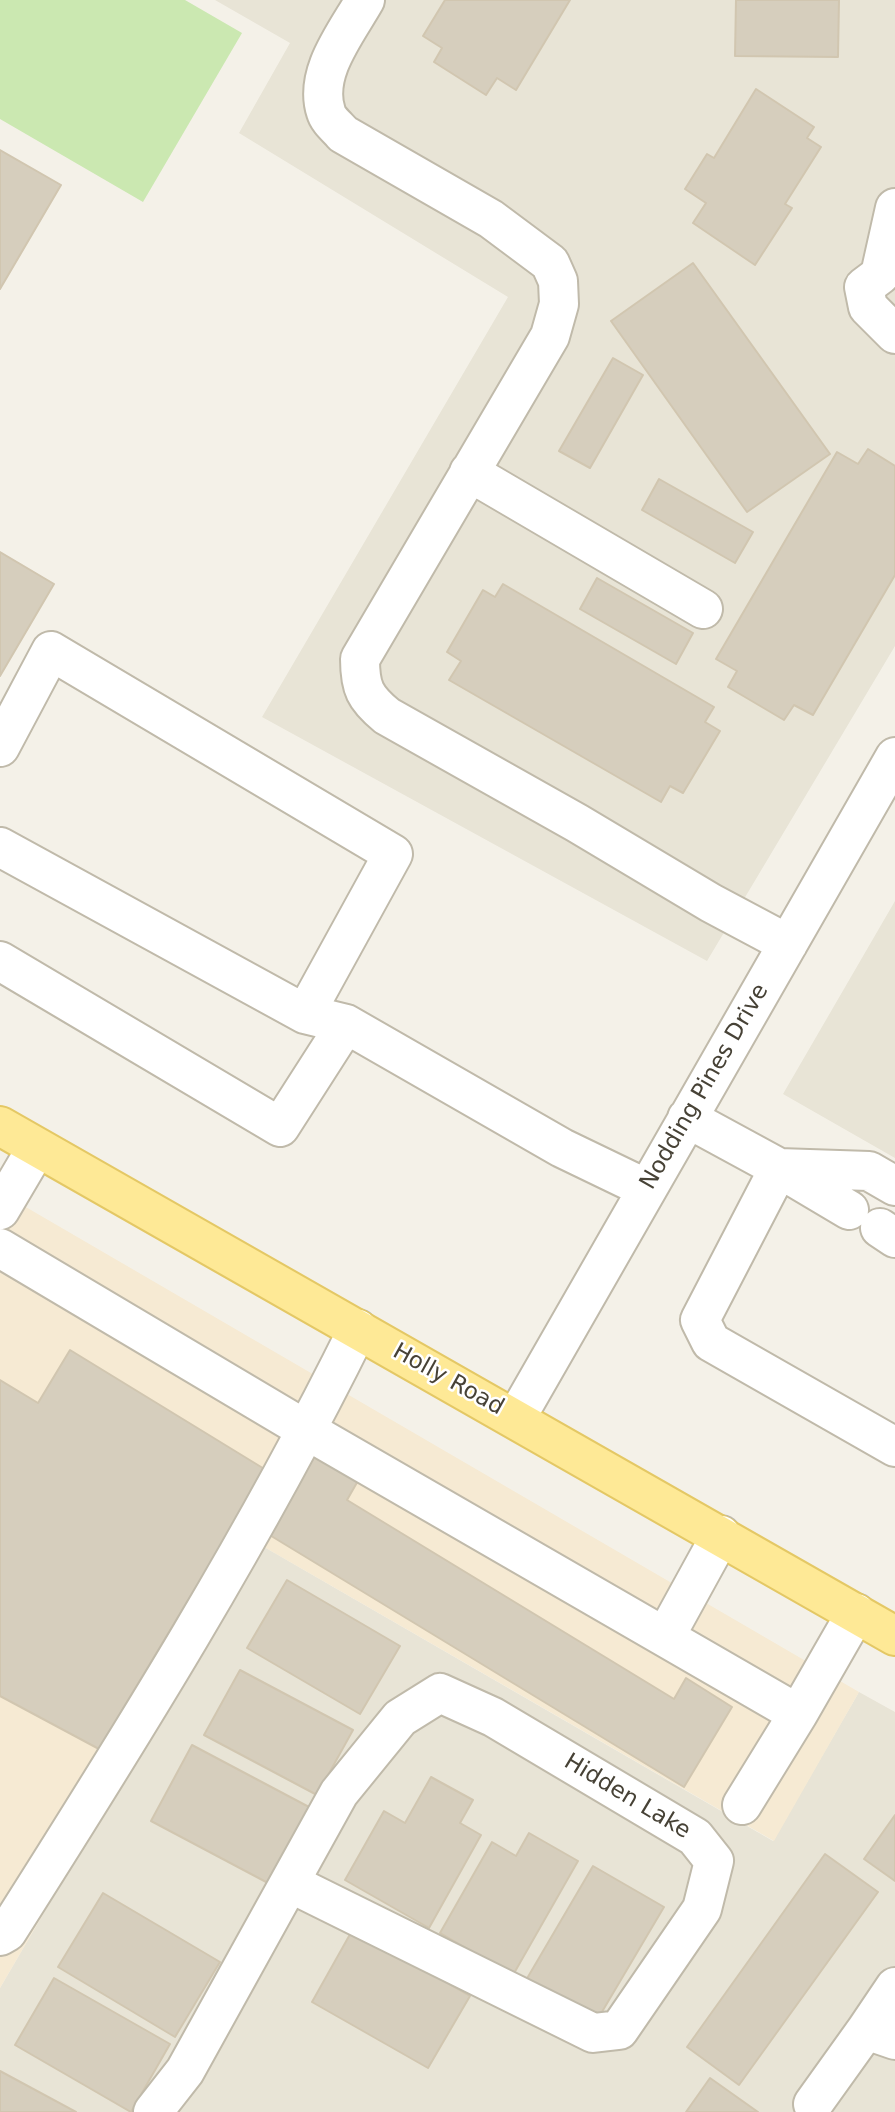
<!DOCTYPE html>
<style>
body{margin:0}
canvas{display:block;background:#f4f1e8}
</style>
<canvas width="895" height="2112"></canvas>
<script>
const ctx = document.querySelector('canvas').getContext('2d');
ctx.lineJoin = 'round';
function fill(path, color) {
  ctx.fillStyle = color;
  ctx.fill(path, 'evenodd');
}
function stroke(path, color, width, dash) {
  ctx.strokeStyle = color;
  ctx.lineWidth = width;
  ctx.lineCap = dash ? 'butt' : 'round';
  ctx.setLineDash(dash || []);
  ctx.stroke(path);
}
function label(font, color, halo, rows, align = 'center') {
  ctx.font = font + ' "DejaVu Sans",sans-serif';
  ctx.lineWidth = 5;
  ctx.setLineDash([]);
  ctx.textBaseline = 'middle';
  ctx.strokeStyle = halo;
  ctx.fillStyle = color;
  for (const [text, x, y, turn = 0] of rows) {
    ctx.save();
    ctx.translate(x, y);
    ctx.rotate((+turn || 0) * Math.PI / 180);
    ctx.textAlign = isNaN(turn) ? turn : align;
    if (halo) ctx.strokeText(text, 0, 0);
    ctx.fillText(text, 0, 0);
    ctx.restore();
  }
}
fill(new Path2D(`
 M215,0H895V646L707,961L262,717L508,297L239,133L290,43Z
 M895,901V1158L783,1094Z
 M259,1544L773,1841L859,1692L895,1712V2112H0V1988Z`), '#e8e4d6');
fill(new Path2D(`
 M0,1192L859,1692L774,1841L259,1544L0,1988Z`), '#f6ead3');
fill(new Path2D(`
 M0,0H185L242,33L143,202L0,119Z`), '#cbe8b1');
const building = new Path2D(`
 M445,0H570L516,90L497,78L486,95L434,62L442,48L423,36Z
 M736,0H839L838,57L735,56Z
 M756,89L814,127L807,138L821,147L785,204L792,208L755,265L693,223L706,203L685,189L707,154L714,158Z
 M0,150L61,185L0,289Z
 M693,263L830,454L747,512L611,321Z
 M613,358L643,375L590,468L559,451Z
 M868,449L895,466V575L813,715L794,705L784,720L728,687L737,671L716,659L837,452L858,464Z
 M659,479L753,532L735,563L642,510Z
 M0,552L54,584L0,676Z
 M597,578L693,633L676,664L580,609Z
 M503,584L714,707L705,722L720,731L683,793L670,786L661,802L449,680L461,661L447,652L483,590L495,597Z
 M70,1350L266,1470L99,1749L0,1696V1380L38,1403Z
 M312,1451L359,1479L347,1500L674,1699L686,1678L732,1707L684,1787L263,1531Z
 M287,1580L400,1646L360,1714L247,1648Z
 M240,1670L353,1730L317,1795L204,1735Z
 M192,1745L309,1807L268,1883L151,1821Z
 M431,1777L473,1800L460,1823L481,1835L429,1928L345,1880L384,1811L405,1823Z
 M895,1815V1881L864,1859Z
 M529,1833L578,1861L513,1975L440,1933L492,1842L516,1856Z
 M825,1854L878,1892L739,2085L687,2047Z
 M593,1866L664,1907L593,2027L522,1987Z
 M103,1893L220,1962L175,2037L58,1967Z
 M353,1929L470,1996L428,2068L312,2002Z
 M54,1978L170,2044L131,2112L15,2045Z
 M0,2071L76,2112H0Z
 M710,2078L758,2112H686Z`);
fill(building, '#d6cebd');
stroke(building, '#d1c6b0', 2);
const minor = new Path2D(`
 M365,0C347,32 313,73 326,112C328,120 338,128 343,134L491,219L550,263L558,281L559,304L550,336L360,659C360,688 365,698 387,716L577,823L711,903L788,944
 M895,208L880,275L864,287L868,307L895,334
 M469,472L703,609
 M0,747L51,651L393,854L305,1014
 M0,847L305,1014L346,1024L562,1148L647,1189
 M0,961L280,1127L346,1024
 M687,1118L779,1168L700,1320L711,1342L895,1447
 M779,1168L869,1171L895,1186
 M780,1169L849,1210
 M0,1210L36,1149
 M880,1228L895,1238
 M0,1248L308,1431L798,1714L856,1613
 M516,1418L895,757
 M665,1637L721,1535
 M742,1805L798,1714
 M0,1936L7,1932C132,1735 255,1538 358,1329
 M866,2030L895,1987
 M813,2104L866,2030L895,2040
 M153,2112L185,2071L339,1793L400,1718L440,1693L493,1717L695,1837L714,1861L702,1909L619,2030L593,2033L290,1883`);
const major = new Path2D(`
 M0,1126L895,1636`);
stroke(minor, '#c0baaa', 42);
stroke(major, '#e4c865', 42);
stroke(minor, '#fff', 38);
stroke(major, '#fee996', 38);
label('23px', '#474236', '#fff', [
 ["Nodding Pines Drive",705,1087,-60],
 ["Holly Road",448,1380,29],
 ["Hidden Lake",627,1797,31]
]);
</script>
